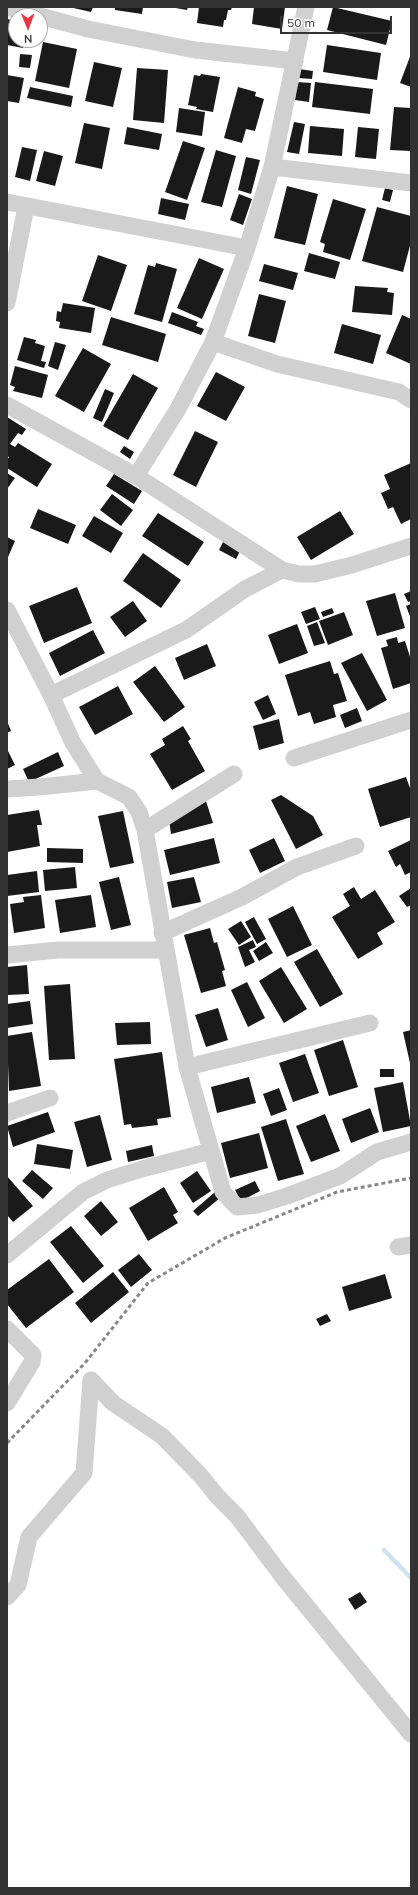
<!DOCTYPE html>
<style>
body{margin:0}
#map{position:relative;width:418px;height:1895px;overflow:hidden;background:#fff;font-family:Mulish,sans-serif}
canvas{display:block}
.frame{position:absolute;inset:0;border:8px solid #333;pointer-events:none}
.north{position:absolute;left:8px;top:8px;width:40px;height:40px;box-sizing:border-box;background:#fff;border:1px solid #adadad;border-radius:50%;rotate:179deg;font-size:11px;font-weight:700;line-height:16px;text-align:center;color:#333}
.north::after{content:'';display:block;margin:auto;width:14px;height:18px;background:#e63946;clip-path:polygon(50% 0,100% 100%,50% 72%,0 100%)}
.scale{position:absolute;left:280px;top:16px;width:112px;height:18px;box-sizing:border-box;border:2px solid #333;border-top:0;padding-left:5px;font-size:12px;line-height:14px;white-space:nowrap;color:#333;-webkit-text-stroke:3px #fff;paint-order:stroke}
</style>
<div id="map">
<canvas width="418" height="1895"></canvas>
<div class="frame"></div>
<div class="north">N</div>
<div class="scale">50 m</div>
</div>
<script>
const ctx = document.querySelector('canvas').getContext('2d');
ctx.lineJoin = 'round';
function stroke(path, color, width, dash) {
  ctx.strokeStyle = color;
  ctx.lineWidth = width;
  ctx.lineCap = dash ? 'butt' : 'round';
  ctx.setLineDash(dash || []);
  ctx.stroke(path);
}
function fill(path, color) {
  ctx.fillStyle = color;
  ctx.fill(path, 'evenodd');
}
stroke(new Path2D(`
 M384,1550L411,1578`), '#cfe2ee', 4.5);
fill(new Path2D(`
 M69,7H93L91,12Z
 M115,7H143L142,14L115,10Z
 M170,7H188L187,10Z
 M199,7H232L231,10H228L226,20H224L223,27L197,23Z
 M254,7H285L282,29L252,24Z
 M333,7L392,21L386,45L327,30Z
 M7,19L16,21V40H25L23,48L7,45Z
 M43,42L77,49L69,88L35,81Z
 M327,45L381,53L377,80L323,72Z
 M20,54L32,55L30,68L19,67Z
 M411,54V87L400,83Z
 M94,62L122,68L113,107L85,101Z
 M137,68L168,70L164,123L133,120Z
 M299,69L313,71L312,79L298,78Z
 M201,74L220,77L213,112L196,109L197,107L188,105L194,75L200,76Z
 M7,75L24,78L19,103L7,101Z
 M297,82L311,83L309,102L295,100Z
 M315,82L373,89L370,114L312,107Z
 M30,87L73,96L71,107L27,98Z
 M238,87L256,92L255,96L264,99L255,131L246,129L242,143L224,138Z
 M394,107L411,108V151L390,150Z
 M179,108L205,112L202,136L176,132Z
 M294,122L305,124L299,154L287,152Z
 M84,123L110,128L102,169L75,163Z
 M310,126L344,129L342,156L308,153Z
 M127,127L162,134L159,150L124,144Z
 M358,127L379,129L376,159L355,157Z
 M183,141L205,148L187,200L165,192Z
 M22,147L37,150L30,181L15,177Z
 M216,150L236,156L222,207L201,202Z
 M44,151L63,156L55,186L36,181Z
 M246,157L260,160L251,194L238,190Z
 M287,186L318,194L305,245L274,238Z
 M385,188L393,190L390,202L382,200Z
 M239,194L252,199L243,225L230,220Z
 M161,198L189,204L185,220L158,214Z
 M333,199L366,209L350,260L323,252L325,244L320,242Z
 M377,207L411,216V242L403,272L362,261Z
 M309,253L340,262L335,279L304,271Z
 M98,255L127,265L111,311L82,301Z
 M199,258L224,269L202,319L177,308Z
 M156,263L177,269L162,322L134,314L148,265L155,267Z
 M264,264L298,273L293,290L259,281Z
 M355,286L388,288L387,292L394,293L392,315L352,312Z
 M259,294L286,301L275,343L248,336Z
 M63,303L95,308L91,333L59,328L60,322L56,321L57,311L61,312Z
 M172,312L198,322L196,326L204,329L201,335L168,323Z
 M402,315L411,319V364L386,353Z
 M111,317L166,334L158,362L102,345Z
 M342,324L381,335L373,364L334,353Z
 M24,337L36,340L35,343L45,346L41,361L46,362L44,368L17,360Z
 M55,342L66,345L58,370L48,366Z
 M83,348L111,364L84,412L55,396Z
 M15,366L48,375L42,398L13,391L15,387L10,385Z
 M216,372L245,387L226,421L197,406Z
 M133,374L158,388L128,440L103,426Z
 M105,389L114,393L102,422L93,418Z
 M7,417L26,429L22,435L18,433L10,444L15,447L18,443L52,464L37,487L7,468V460L9,457L7,456Z
 M195,431L218,442L196,487L173,475Z
 M124,446L134,452L130,459L120,452Z
 M411,463V519L401,524L393,507L388,509L381,493L390,489L384,475Z
 M7,473L15,478L7,489Z
 M114,474L142,491L134,504L106,486Z
 M112,494L133,510L121,526L100,510Z
 M38,509L76,525L68,544L30,528Z
 M340,511L354,534L311,560L297,537Z
 M158,513L204,542L188,566L142,536Z
 M94,516L123,533L111,553L82,536Z
 M7,537L15,541L8,557L7,556Z
 M225,538L242,547L236,559L219,550Z
 M143,553L181,580L161,608L123,581Z
 M77,587L92,623L44,643L29,606Z
 M411,591V601L408,602L404,594Z
 M395,593L405,628L377,636L366,601Z
 M133,601L147,621L125,637L110,617Z
 M411,604V619L406,606Z
 M315,607L320,619L306,624L301,612Z
 M332,608L334,613L323,617L321,612Z
 M344,612L353,635L328,645L319,621Z
 M317,622L325,643L314,646L307,626Z
 M297,624L308,653L279,664L268,635Z
 M93,630L105,653L60,676L49,653Z
 M397,637L398,643L405,641L411,660V683L393,689L381,648L388,646L386,640Z
 M207,644L216,666L184,680L175,658Z
 M362,653L387,700L367,711L341,663Z
 M330,661L334,674L338,673L347,701L333,705L336,717L314,724L310,712L298,716L285,675Z
 M155,666L185,707L164,722L133,682Z
 M118,686L133,714L95,735L79,707Z
 M268,695L276,714L263,720L254,702Z
 M357,708L362,721L345,728L340,715Z
 M279,719L284,743L259,750L253,726Z
 M7,721L11,731L7,733Z
 M183,726L191,739L188,741L205,771L172,790L150,754L165,745L162,739Z
 M7,749L15,765L7,769Z
 M58,752L64,766L29,782L23,769Z
 M406,777L411,791V817L380,827L368,789Z
 M281,795L313,816L323,835L296,849L271,800Z
 M206,801L213,823L171,834L169,820Z
 M39,810L42,825H37L40,846L7,852V815Z
 M123,811L134,863L110,868L98,816Z
 M214,838L220,863L170,875L164,850Z
 M274,838L285,861L260,873L249,850Z
 M411,840V872L405,875L400,864L396,867L388,851Z
 M47,848L83,849V863L47,862Z
 M75,867L77,888L45,891L43,870Z
 M37,871L39,892L7,896V875Z
 M119,877L131,925L111,930L99,882Z
 M194,877L201,902L172,908L167,882Z
 M354,887L361,899L375,890L395,922L377,933L383,944L358,959L332,917L350,906L343,894Z
 M411,888V905L407,907L399,896Z
 M41,895L45,928L14,933L10,904L24,902L23,897Z
 M91,895L96,927L60,933L55,900Z
 M293,906L312,945L287,957L268,919Z
 M254,917L266,939L257,944L245,922Z
 M241,921L251,937L239,945L228,929Z
 M210,928L214,943L217,942L225,970L222,971L226,986L201,993L184,935Z
 M253,940L256,947L249,950L255,962L245,967L238,947Z
 M266,942L273,953L259,961L253,951Z
 M317,949L343,994L320,1007L294,962Z
 M27,965L29,994L7,995V967Z
 M281,967L307,1009L284,1023L259,981Z
 M247,982L265,1018L248,1027L231,990Z
 M70,984L75,1059L49,1060L44,986Z
 M30,1001L33,1024L7,1028V1004Z
 M218,1008L228,1040L206,1047L195,1015Z
 M150,1022L151,1044L117,1045L115,1023Z
 M411,1030V1062L410,1063L403,1032Z
 M32,1032L41,1086L9,1091L7,1036Z
 M343,1040L358,1087L329,1096L314,1050Z
 M162,1052L171,1117L157,1119L158,1125L132,1128L131,1124L124,1125L114,1059Z
 M305,1054L319,1093L293,1102L279,1063Z
 M380,1069H394V1077H380Z
 M249,1077L256,1103L217,1113L211,1087Z
 M403,1082L411,1126L383,1132L374,1088Z
 M279,1088L287,1110L271,1116L263,1094Z
 M370,1108L379,1132L351,1143L342,1119Z
 M48,1112L55,1132L13,1147L7,1126Z
 M325,1114L340,1151L311,1162L296,1126Z
 M100,1115L112,1160L87,1167L74,1122Z
 M286,1119L304,1174L278,1181L261,1127Z
 M259,1133L268,1168L230,1178L221,1143Z
 M37,1144L73,1150L70,1169L34,1164Z
 M152,1145L154,1156L128,1162L126,1151Z
 M32,1170L53,1188L43,1199L22,1181Z
 M197,1171L211,1191L193,1203L180,1183Z
 M7,1176L33,1206L13,1222L7,1215Z
 M255,1181L260,1191L241,1201L235,1190Z
 M164,1187L178,1212L173,1215L178,1223L148,1241L129,1208Z
 M215,1192L220,1198L198,1216L193,1211Z
 M101,1201L118,1222L101,1236L84,1216Z
 M71,1226L104,1266L83,1283L50,1242Z
 M139,1254L152,1270L131,1287L118,1270Z
 M49,1259L74,1292L26,1328L7,1304V1290Z
 M113,1272L129,1292L91,1323L75,1303Z
 M385,1274L392,1298L349,1311L342,1287Z
 M327,1314L331,1321L320,1326L316,1319Z
 M360,1592L367,1602L355,1610L348,1599Z`), '#1a1a1a');
stroke(new Path2D(`
 M7,7L88,29L195,50L295,61
 M272,167L411,183
 M7,202L247,248
 M7,303L26,207
 M213,342L277,364L399,392L411,400
 M7,405L136,476L282,570L299,574H315L352,565L411,546
 M136,476L178,409L213,342L247,248L272,167L306,7
 M7,610L51,695L73,743L97,781L129,797L139,812L145,830L187,1067L223,1192L237,1207L258,1205L287,1196L340,1176L377,1152L411,1142
 M51,695L186,630L245,589L282,570
 M294,758L411,720
 M7,789L40,787L97,781
 M145,830L234,774
 M162,933L242,897L297,867L356,846
 M7,955L58,950H165
 M187,1067L370,1023
 M7,1113L50,1098
 M398,1247L411,1245
 M7,1255L83,1192L107,1180L142,1169L211,1151
 M7,1329L33,1355L32,1362L7,1403
 M91,1380L113,1403L162,1436L201,1476L217,1496L237,1516L282,1576L411,1734
 M7,1597L18,1585L29,1537L84,1473L91,1380`), '#d0d0d0', 17);
stroke(new Path2D(`
 M7,1443L85,1363L148,1283L225,1238L337,1192L411,1178`), '#888', 3, [4, 3]);
</script>
